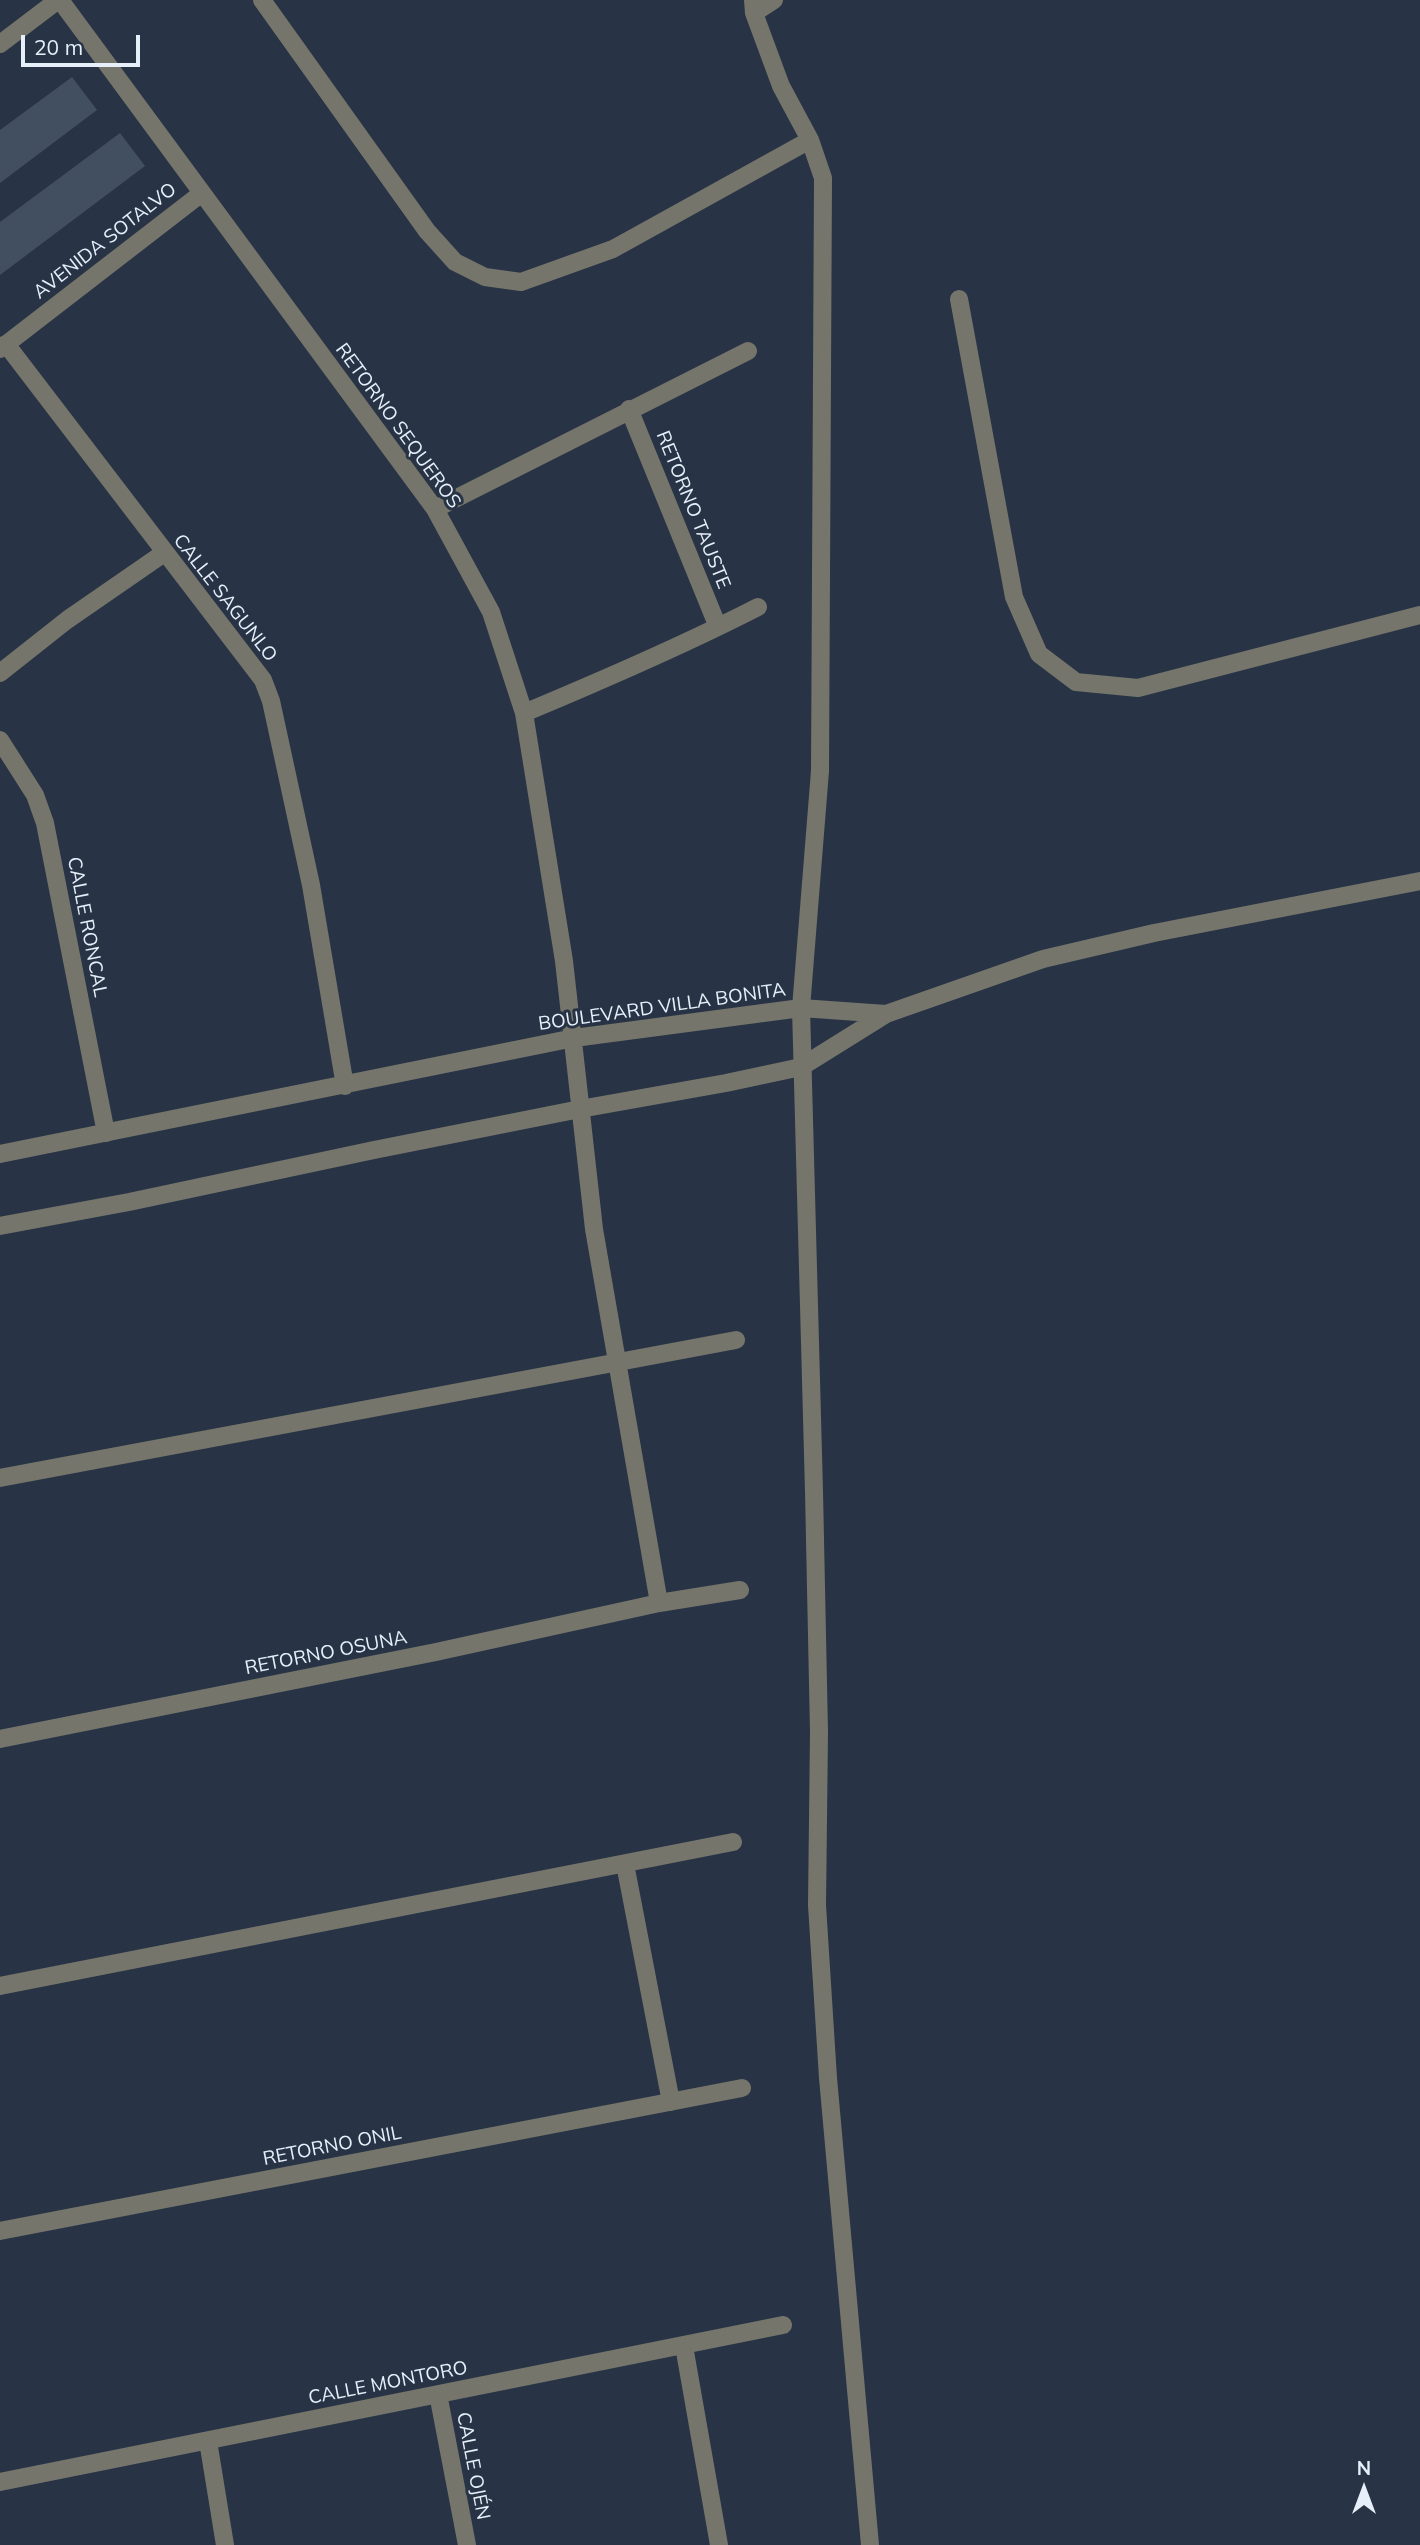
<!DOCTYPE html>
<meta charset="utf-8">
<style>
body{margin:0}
#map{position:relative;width:1420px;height:2545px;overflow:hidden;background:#283445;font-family:Mulish,sans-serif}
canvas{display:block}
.north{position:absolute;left:1329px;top:2454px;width:70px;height:70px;-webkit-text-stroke:5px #283445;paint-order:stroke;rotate:0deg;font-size:19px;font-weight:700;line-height:28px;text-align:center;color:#e6effa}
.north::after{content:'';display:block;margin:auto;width:24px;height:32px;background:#e6effa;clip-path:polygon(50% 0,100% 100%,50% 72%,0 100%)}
.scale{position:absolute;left:21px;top:35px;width:119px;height:32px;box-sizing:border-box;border:4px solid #e6effa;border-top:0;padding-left:9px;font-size:21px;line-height:24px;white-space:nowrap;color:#e6effa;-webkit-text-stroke:5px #283445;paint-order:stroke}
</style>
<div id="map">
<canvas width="1420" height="2545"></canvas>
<div class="north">N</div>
<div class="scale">20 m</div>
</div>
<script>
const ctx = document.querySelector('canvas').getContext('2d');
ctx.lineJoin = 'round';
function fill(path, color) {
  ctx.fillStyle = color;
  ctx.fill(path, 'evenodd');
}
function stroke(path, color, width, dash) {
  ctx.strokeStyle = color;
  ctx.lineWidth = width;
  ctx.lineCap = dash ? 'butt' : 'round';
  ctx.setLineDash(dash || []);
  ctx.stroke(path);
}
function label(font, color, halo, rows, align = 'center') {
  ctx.font = font + ' Mulish,sans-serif';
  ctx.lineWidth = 6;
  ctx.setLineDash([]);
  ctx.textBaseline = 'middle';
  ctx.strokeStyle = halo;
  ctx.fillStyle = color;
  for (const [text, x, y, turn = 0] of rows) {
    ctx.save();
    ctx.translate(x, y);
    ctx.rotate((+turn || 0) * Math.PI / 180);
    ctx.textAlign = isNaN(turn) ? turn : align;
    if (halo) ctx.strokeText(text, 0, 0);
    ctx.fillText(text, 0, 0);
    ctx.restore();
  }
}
fill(new Path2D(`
 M72,77L97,110L0,183V130Z
 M120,133L145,166L0,275V222Z`), '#424f61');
stroke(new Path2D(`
 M60,0L435,509L491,612L524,713L564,961L594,1229L659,1603
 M262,0L427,231L455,262L485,277L521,282L613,249L810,140
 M753,0L754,13L781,86L810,140L823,178L820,771L801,1008L814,1491L819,1732L817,1905L828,2078L870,2545
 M754,13L774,0
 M0,44L58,0
 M959,299L1014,597L1039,654L1076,682L1138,688L1420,615
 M6,344L263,680L271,701L311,885L345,1086
 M0,349L202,193
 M629,409L718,627
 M435,509L748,351
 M0,673L67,620L164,553
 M524,713C603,680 682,646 758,607
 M0,740L35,795L45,823L106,1133
 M0,1154L574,1038L801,1008L886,1014
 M0,1226L129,1202L374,1150L580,1109L726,1083L801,1067L886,1014L1043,959L1154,933L1420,881
 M0,1478L736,1340
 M0,1739L436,1652L659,1603L740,1590
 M625,1864L671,2102
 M0,1986L733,1842
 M0,2231L742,2088
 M684,2346L719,2545
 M438,2394L467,2545
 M208,2441L225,2545
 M0,2482L783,2325`), '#75756b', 18);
label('19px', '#e6effa', '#283445', [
 ["AVENIDA SOTALVO",105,241,-38],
 ["RETORNO SEQUEROS",398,426,54],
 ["RETORNO TAUSTE",693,510,68],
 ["CALLE SAGUNLO",225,598,52],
 ["CALLE RONCAL",87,927,79],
 ["BOULEVARD VILLA BONITA",662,1007,-8],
 ["RETORNO OSUNA",326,1653,-11],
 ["RETORNO ONIL",332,2146,-11],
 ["CALLE MONTORO",388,2383,-11],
 ["CALLE OJÉN",473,2466,79]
]);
</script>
